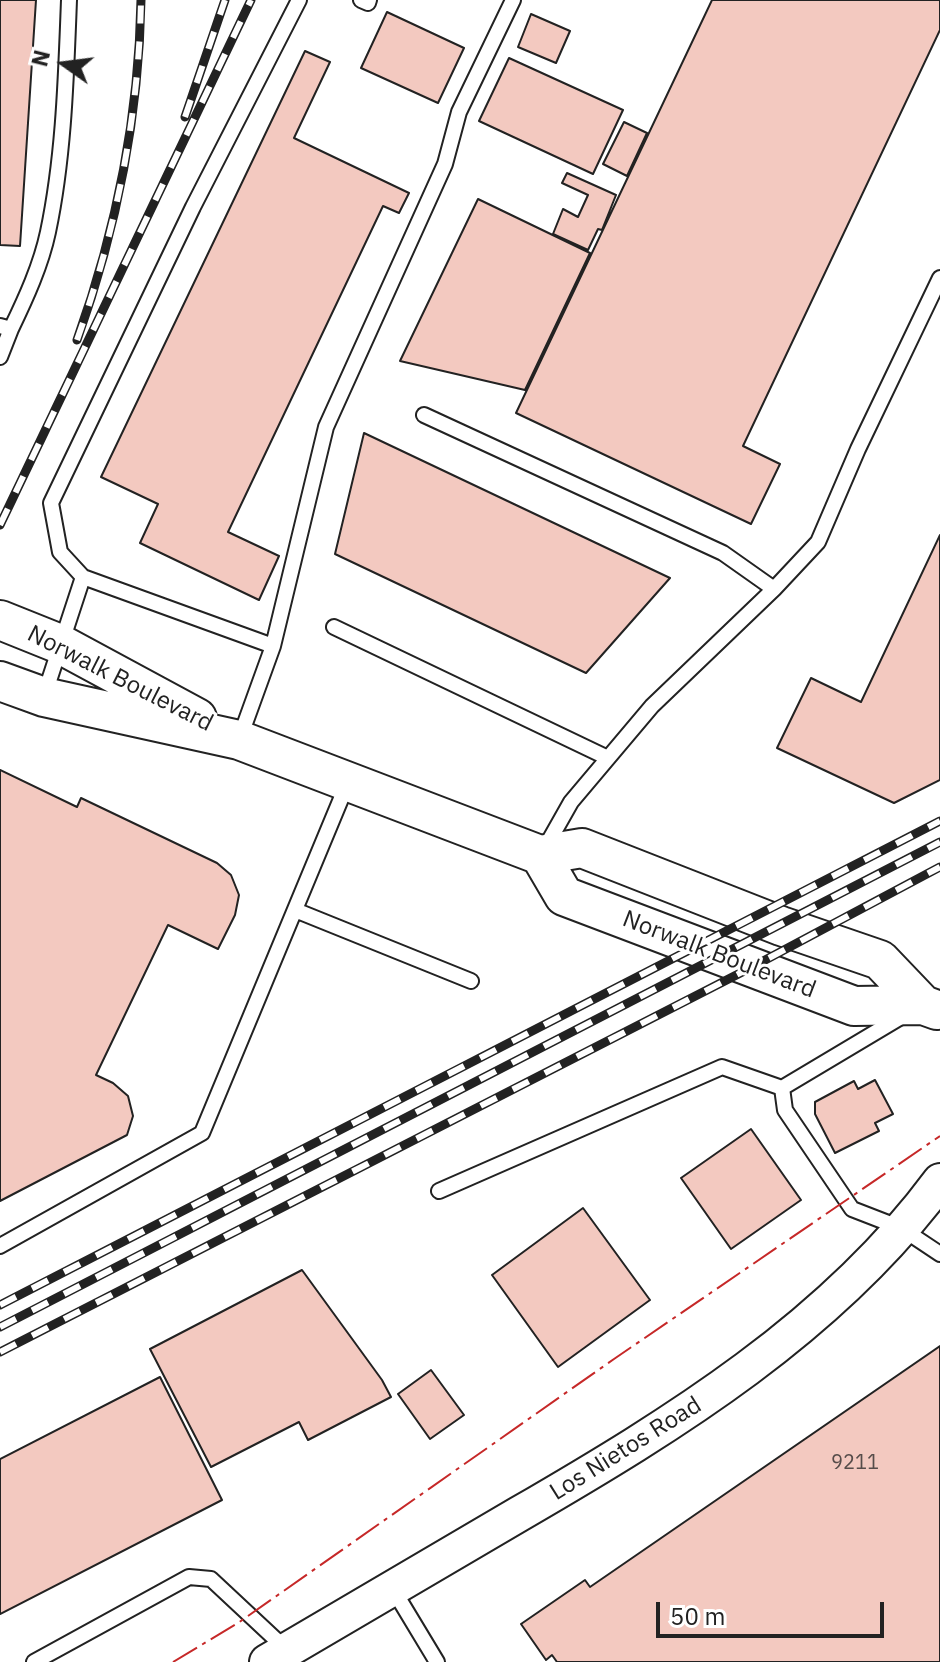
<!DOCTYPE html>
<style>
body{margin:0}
#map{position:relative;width:940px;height:1662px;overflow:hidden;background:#fff;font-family:"IBM Plex Sans",sans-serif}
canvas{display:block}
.north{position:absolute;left:24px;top:24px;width:80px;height:80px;-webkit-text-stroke:6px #fff;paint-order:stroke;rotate:284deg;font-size:22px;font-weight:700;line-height:32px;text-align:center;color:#222}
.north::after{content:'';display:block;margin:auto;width:28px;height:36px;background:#222;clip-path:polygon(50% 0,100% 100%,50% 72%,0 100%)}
.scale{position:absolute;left:656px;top:1602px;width:228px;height:36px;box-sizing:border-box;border:4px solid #222;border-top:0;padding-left:10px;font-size:24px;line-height:28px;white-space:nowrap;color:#222;-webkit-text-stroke:6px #fff;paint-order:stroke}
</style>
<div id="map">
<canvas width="940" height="1662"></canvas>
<div class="north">N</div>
<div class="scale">50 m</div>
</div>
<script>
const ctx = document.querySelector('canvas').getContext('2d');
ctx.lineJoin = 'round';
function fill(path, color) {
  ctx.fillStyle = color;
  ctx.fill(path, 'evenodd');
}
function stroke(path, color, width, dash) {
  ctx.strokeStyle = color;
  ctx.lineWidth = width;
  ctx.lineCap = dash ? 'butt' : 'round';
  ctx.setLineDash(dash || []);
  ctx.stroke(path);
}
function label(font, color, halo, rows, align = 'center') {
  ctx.font = font + ' "IBM Plex Sans",sans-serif';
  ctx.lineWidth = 6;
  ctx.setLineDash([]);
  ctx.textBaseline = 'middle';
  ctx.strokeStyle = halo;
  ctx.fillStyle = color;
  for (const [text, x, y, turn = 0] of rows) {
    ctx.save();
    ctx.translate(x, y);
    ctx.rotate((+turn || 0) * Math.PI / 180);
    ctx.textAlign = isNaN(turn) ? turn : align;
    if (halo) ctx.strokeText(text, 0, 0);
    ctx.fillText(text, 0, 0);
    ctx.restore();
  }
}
const building = new Path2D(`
 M0,0H36L20,246L0,245Z
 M712,0H940V30L743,446L780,464L751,524L516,413Z
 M387,12L464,48L438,103L361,68Z
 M531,14L570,31L556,63L518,47Z
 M305,51L330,62L294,138L409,193L399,213L383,206L228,532L279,556L259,600L140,543L158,504L101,477Z
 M509,58L623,110L593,174L479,121Z
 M624,122L647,133L627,176L603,164Z
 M567,173L616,195L602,230L598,229L588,250L553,234L563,209L578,217L588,195L562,183Z
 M478,199L590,253L525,390L400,361Z
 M364,433L670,578L586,673L335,554Z
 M940,535V780L894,803L777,748L811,678L861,702Z
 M0,770L77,807L81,798L217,863L231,875L239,895L235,915L218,949L168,925L96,1075L113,1083L128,1096L133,1116L127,1135L0,1201Z
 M875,1080L893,1114L875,1123L879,1131L835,1153L815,1114V1102L854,1081L858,1089Z
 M751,1129L801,1200L731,1249L681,1178Z
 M583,1208L650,1300L558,1367L492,1275Z
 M302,1270L382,1380L391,1397L308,1440L299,1422L211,1467L150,1349Z
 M940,1346V1662H557L552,1655L546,1660L521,1624L585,1580L590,1587Z
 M431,1370L464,1415L430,1439L398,1394Z
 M160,1377L222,1500L0,1614V1459Z`);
fill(building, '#f3c9c0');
stroke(building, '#222', 2);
const service = new Path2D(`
 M361,0L368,3L369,0
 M0,326L11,329C26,298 41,265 48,232C64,156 66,77 69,0
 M0,357L11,329
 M424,415L723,553L774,589
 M83,577L60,552L51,503L193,207L299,0
 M334,627L608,758
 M44,696L83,577L273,646L326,427L445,164L459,112L513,0
 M239,740L273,646
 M545,848L571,802L652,706L774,589L818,542L858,449L940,278
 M295,910L471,981
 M782,1088L785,1110L852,1209L901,1228L940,1254
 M439,1191L722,1067L782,1088L901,1017
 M0,1246L202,1133L348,782
 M393,1589L437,1662
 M34,1662L189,1577L211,1579L287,1650`);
const tertiary = new Path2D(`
 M267,1662C351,1613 435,1564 519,1514C674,1424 832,1327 940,1181`);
const secondary = new Path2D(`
 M0,620L60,644L197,718
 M0,681L44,697L239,740L540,855L582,848L781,926L880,960L923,1005
 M540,855L564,896L854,1006L923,1005L937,1010`);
stroke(service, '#222', 18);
stroke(tertiary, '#222', 38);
stroke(secondary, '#222', 42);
stroke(service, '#fff', 14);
stroke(tertiary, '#fff', 34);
stroke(secondary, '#fff', 38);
const rail = new Path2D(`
 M185,117L225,0
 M77,340C116,231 139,116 141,0
 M0,525L251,0
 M0,1305L940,821
 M0,1327L940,842
 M0,1352L752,967L940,867`);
stroke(rail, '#222', 9);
stroke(rail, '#fff', 6, [18]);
stroke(new Path2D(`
 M173,1662L238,1623L614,1359L940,1136`), '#c62828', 2, [28, 6, 4, 6]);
label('20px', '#564c4a', null, [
 ["9211",855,1463]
]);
label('24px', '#222', '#fff', [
 ["Norwalk Boulevard",120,679,27],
 ["Norwalk Boulevard",719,955,21],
 ["Los Nietos Road",626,1449,-32]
]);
</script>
